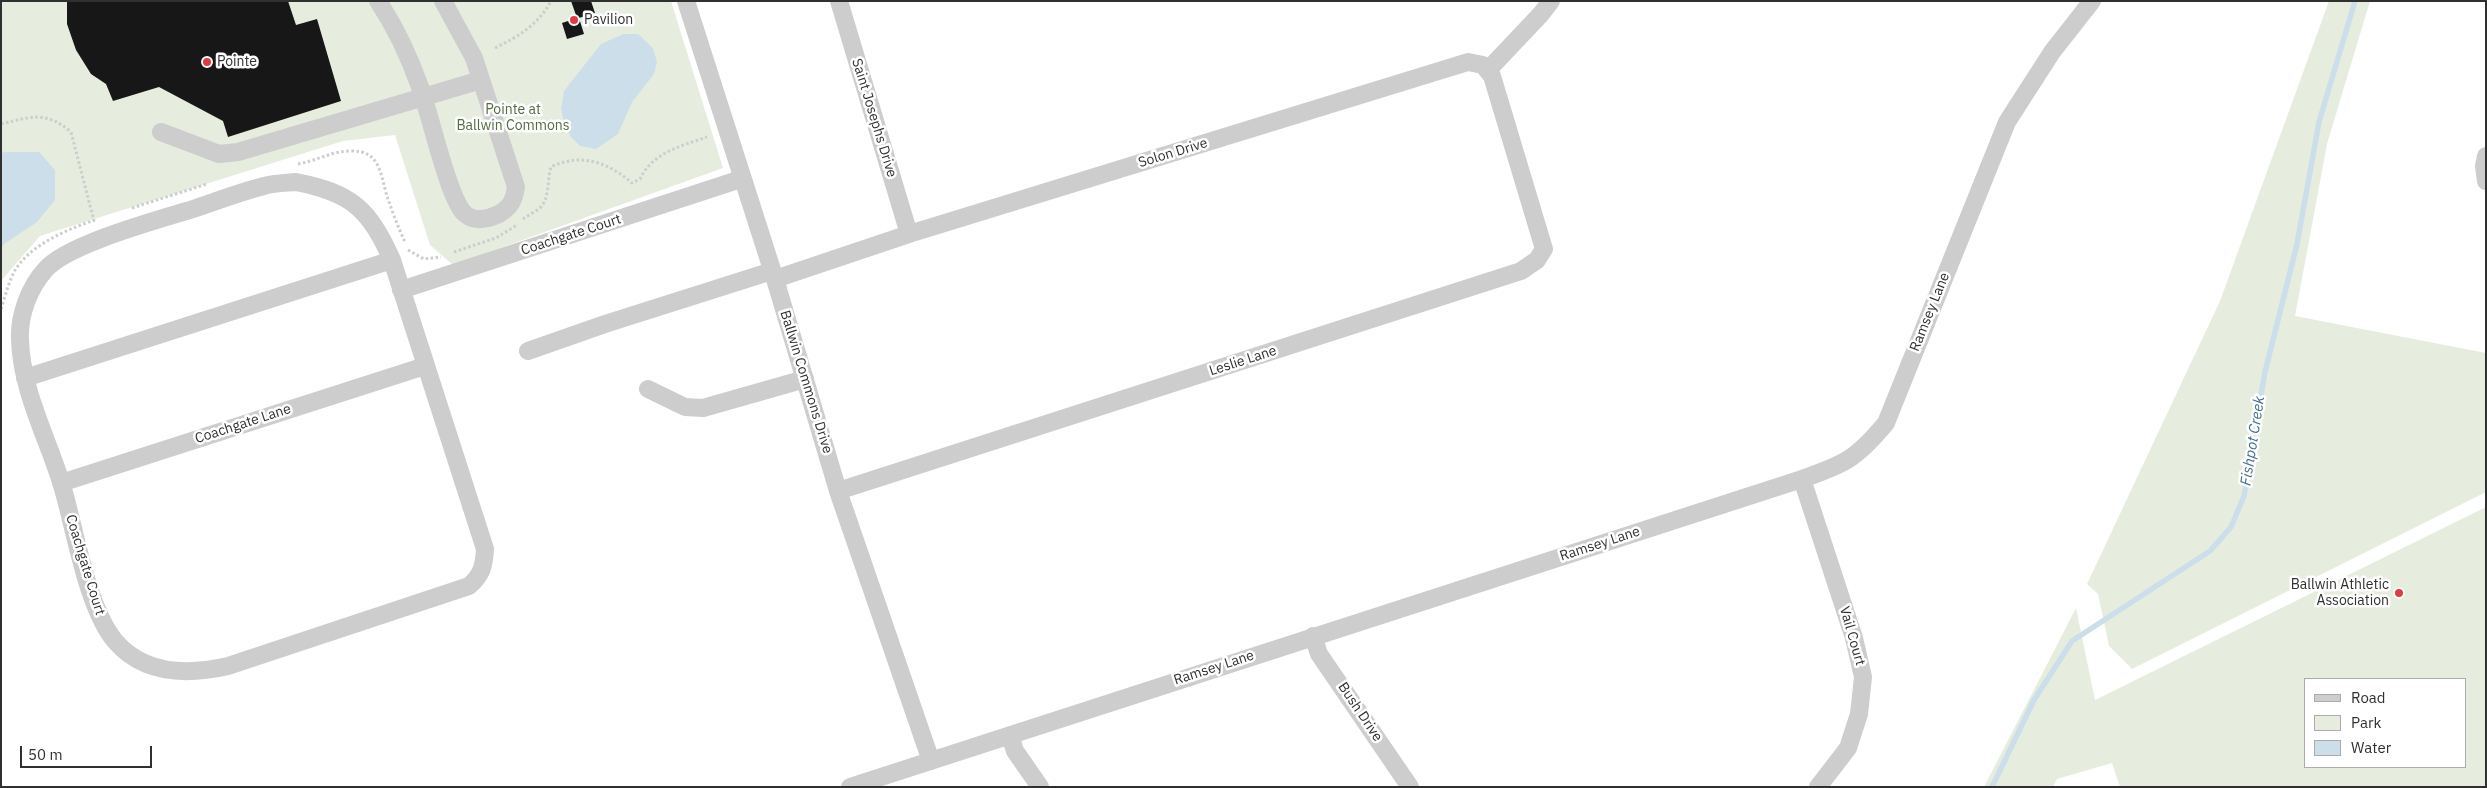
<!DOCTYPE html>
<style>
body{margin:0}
#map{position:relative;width:2487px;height:788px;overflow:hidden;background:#fff;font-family:"IBM Plex Sans",sans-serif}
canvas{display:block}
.frame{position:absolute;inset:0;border:2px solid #303030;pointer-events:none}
.legend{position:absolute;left:2304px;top:678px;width:162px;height:90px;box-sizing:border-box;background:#fff;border:1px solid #acacac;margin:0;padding:6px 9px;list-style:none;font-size:15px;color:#303030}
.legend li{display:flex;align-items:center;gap:10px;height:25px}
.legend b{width:25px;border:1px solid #acacac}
.scale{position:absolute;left:20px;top:746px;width:132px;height:22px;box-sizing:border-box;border:2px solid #303030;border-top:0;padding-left:6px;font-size:15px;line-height:18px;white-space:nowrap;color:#303030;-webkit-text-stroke:4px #fff;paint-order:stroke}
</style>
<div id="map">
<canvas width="2487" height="788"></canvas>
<div class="frame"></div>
<ul class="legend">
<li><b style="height:6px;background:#cdcdcd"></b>Road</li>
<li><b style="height:14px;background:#e6eddf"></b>Park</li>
<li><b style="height:14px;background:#cddeeb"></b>Water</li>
</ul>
<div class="scale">50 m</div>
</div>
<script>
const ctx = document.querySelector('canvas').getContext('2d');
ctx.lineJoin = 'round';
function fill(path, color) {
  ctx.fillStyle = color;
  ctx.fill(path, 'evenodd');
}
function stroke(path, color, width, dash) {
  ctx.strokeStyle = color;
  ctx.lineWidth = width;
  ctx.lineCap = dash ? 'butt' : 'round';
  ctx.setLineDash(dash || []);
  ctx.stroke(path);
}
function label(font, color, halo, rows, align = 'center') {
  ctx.font = font + ' "IBM Plex Sans",sans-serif';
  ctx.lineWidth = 5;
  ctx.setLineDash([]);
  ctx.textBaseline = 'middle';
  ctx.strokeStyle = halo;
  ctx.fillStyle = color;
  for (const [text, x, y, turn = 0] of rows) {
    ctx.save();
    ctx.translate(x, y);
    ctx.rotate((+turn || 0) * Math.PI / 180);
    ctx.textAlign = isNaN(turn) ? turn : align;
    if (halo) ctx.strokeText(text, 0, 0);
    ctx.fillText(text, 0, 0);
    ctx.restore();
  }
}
fill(new Path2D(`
 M1,1H671L723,168L453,265L430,245L395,135L343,141L40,236L1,281Z
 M2329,1H2370L2327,144L2295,316L2486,353V492L2132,669L2109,646L2098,594L2087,584L2220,301Z
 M2486,507V787H2120L2112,763L2057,779L2053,787H1984L2076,608L2095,700ZM2306,679H2466V767H2306Z`), '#e6eddf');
fill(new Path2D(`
 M623,34H638L653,48L657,62L654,74L632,102L618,134L596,149L580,146L570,136L564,122L561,109L564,91L601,44Z
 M5,152H39L55,170V200L37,222L4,244L1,249V153Z`), '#cddeeb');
stroke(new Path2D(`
 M1992,787L2034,700L2072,641L2210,551L2231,527L2244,496L2265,372L2297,244L2319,122L2355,1`), '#cddeeb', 5.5);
fill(new Path2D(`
 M67,1H288L296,25L317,19L341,101L228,137L223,121L159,87L113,101L106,84L91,74L76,50L67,24Z
 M571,1H591L595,13L579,18L584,34L567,39L562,23L577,18Z`), '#171717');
stroke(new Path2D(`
 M495,48C519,36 538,25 551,1
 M1,124C31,117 45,110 71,132L94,221
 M298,164C316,161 332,151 350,151C381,150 380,174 387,196C392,211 398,227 405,242
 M132,208L207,184
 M523,219C528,215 535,212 540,208C550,198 547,180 551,167C581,152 609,163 632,183L640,179C653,152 681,146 707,137
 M408,250L424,259L441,257
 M454,252L496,238L517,225
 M1,309C5,297 8,284 14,272C29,245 68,229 95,220`), '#cdcdcd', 3, [2.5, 2.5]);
stroke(new Path2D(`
 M378,1C396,28 409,56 420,87C430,113 448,197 464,213C474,223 488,219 499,214C511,207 514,200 516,187L474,58L443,1
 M686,1L775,279L838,491L931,761
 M839,1L909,234
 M1488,70L1541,14L1551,1
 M161,132L219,154L238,152L481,80
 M2486,156L2484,166L2486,181
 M296,182C352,193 369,209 392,260L485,549C484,566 482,575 469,586L228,666C189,675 144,675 115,641C86,606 75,527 61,482C46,435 21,388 20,339C19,315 29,288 45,270C67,244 158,220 193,209C217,201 240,192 264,186C274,183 285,183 296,182Z
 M775,279L909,234L1468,62L1483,65L1492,76L1544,249L1537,260L1521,271L838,491
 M401,290L741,179
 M528,351L605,324L772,271
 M25,378L392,260
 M648,389L685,407L703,408L805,379
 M1802,479L1854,638L1863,677L1859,714L1848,748L1818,787
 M61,483L425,366
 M1313,636L1319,654L1410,787
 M1010,735L1015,751L1040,787
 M850,787L1802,479C1845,464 1856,459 1886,423L2007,122L2052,52L2092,1`), '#cdcdcd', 18);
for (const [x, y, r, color] of [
 [574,20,5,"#df3b41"],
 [207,62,5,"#df3b41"],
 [2399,593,5,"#df3b41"]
]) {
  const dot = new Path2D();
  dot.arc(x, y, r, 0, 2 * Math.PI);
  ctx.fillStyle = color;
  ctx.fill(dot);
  stroke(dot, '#fff', 2);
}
label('14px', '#303030', '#fff', [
 ["Pavilion",584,20],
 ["Pointe",217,62],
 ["Ballwin Athletic",2389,585,"right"],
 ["Association",2389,601,"right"]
], 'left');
label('14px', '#526b3f', '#fff', [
 ["Pointe at",513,110],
 ["Ballwin Commons",513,126]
]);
label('14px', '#303030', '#fff', [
 ["Saint Josephs Drive",874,118,73],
 ["Solon Drive",1173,153,-17],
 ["Coachgate Court",571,235,-18],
 ["Ramsey Lane",1930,312,-68],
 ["Leslie Lane",1243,361,-18],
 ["Ballwin Commons Drive",806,382,73],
 ["Coachgate Lane",243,424,-18],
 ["Ramsey Lane",1600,544,-18],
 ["Coachgate Court",85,565,73],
 ["Vail Court",1852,636,74],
 ["Ramsey Lane",1214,668,-18],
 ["Bush Drive",1360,712,56]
]);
label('italic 15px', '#416e90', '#fff', [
 ["Fishpot Creek",2253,441,-81]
]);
</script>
